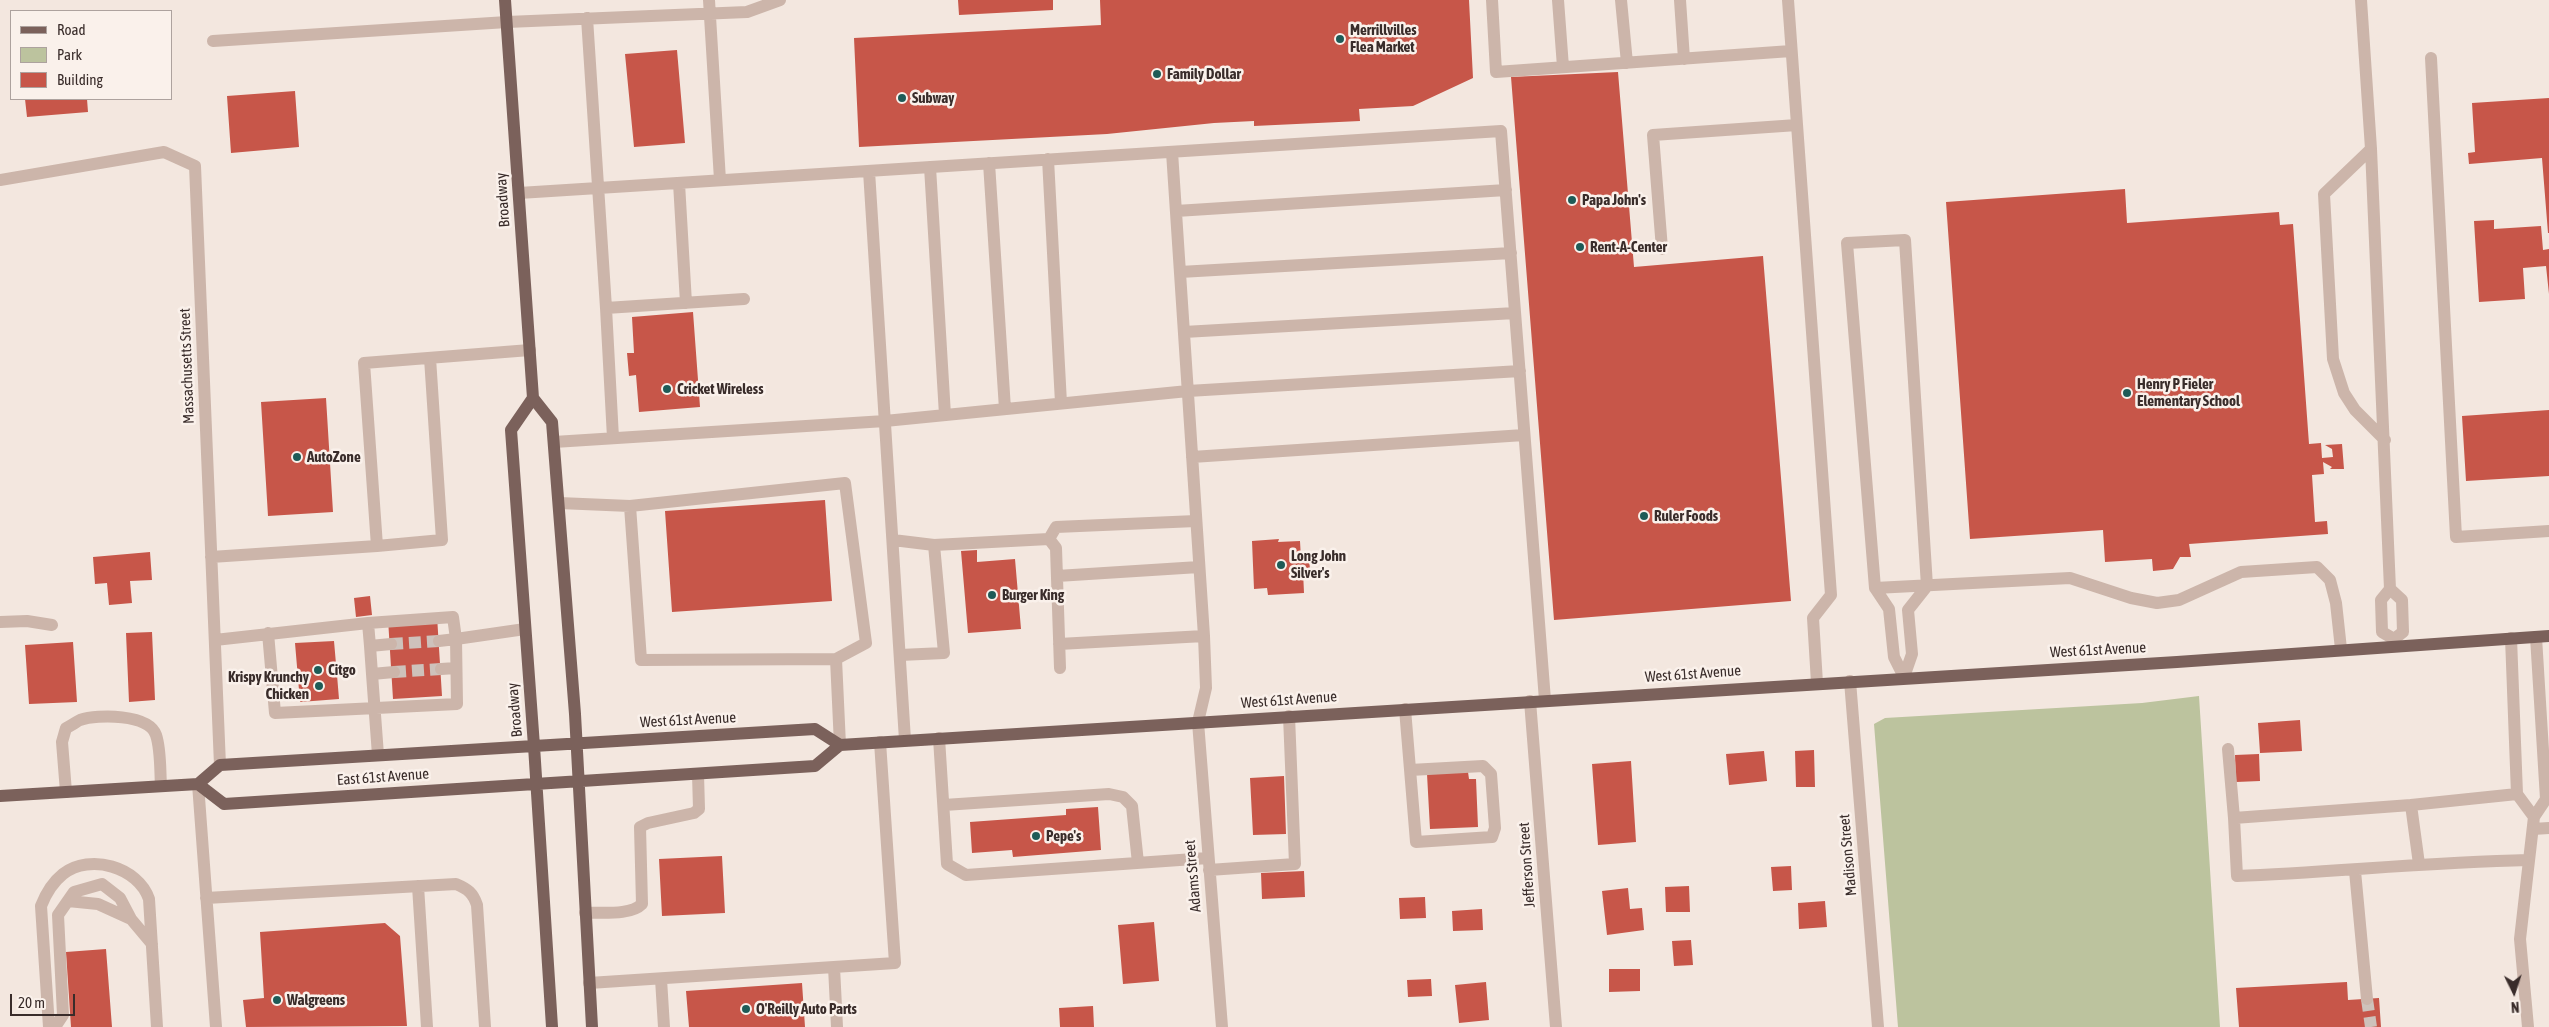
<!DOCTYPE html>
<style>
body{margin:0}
#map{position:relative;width:2549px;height:1027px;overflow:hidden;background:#f3e7df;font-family:"Asap Condensed",sans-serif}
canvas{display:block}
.legend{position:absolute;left:10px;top:10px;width:162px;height:90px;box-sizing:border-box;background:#faf1eb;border:1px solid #ada29e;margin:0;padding:6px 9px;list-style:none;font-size:15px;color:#392c2a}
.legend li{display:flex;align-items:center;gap:10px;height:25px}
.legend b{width:25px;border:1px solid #ada29e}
.north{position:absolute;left:2489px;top:967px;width:50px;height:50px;-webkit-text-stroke:4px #faf1eb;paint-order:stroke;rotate:176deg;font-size:14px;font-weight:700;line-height:20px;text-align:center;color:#392c2a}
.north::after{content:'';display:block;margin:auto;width:18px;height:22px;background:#392c2a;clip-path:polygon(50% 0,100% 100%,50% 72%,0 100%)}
.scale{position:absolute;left:10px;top:994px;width:65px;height:22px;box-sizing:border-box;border:2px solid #392c2a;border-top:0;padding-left:6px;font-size:15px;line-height:18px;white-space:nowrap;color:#392c2a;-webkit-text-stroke:4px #faf1eb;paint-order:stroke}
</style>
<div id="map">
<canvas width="2549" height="1027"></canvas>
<ul class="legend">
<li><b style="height:6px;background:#7b615b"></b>Road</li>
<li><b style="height:14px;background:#bcc39e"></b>Park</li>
<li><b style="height:14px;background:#c75649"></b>Building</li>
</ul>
<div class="north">N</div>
<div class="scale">20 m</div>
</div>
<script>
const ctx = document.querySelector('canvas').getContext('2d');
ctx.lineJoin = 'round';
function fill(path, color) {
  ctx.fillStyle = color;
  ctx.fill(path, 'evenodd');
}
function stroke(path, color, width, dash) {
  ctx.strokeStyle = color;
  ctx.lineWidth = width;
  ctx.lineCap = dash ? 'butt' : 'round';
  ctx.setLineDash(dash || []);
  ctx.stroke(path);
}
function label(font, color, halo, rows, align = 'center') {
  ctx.font = font + ' "Asap Condensed",sans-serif';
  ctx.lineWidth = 5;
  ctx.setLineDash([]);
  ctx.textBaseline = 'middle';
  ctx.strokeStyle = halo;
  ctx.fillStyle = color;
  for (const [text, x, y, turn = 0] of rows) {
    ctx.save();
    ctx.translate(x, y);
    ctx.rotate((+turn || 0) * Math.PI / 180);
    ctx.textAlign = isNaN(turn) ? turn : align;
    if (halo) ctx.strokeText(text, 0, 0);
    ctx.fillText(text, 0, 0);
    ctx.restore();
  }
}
fill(new Path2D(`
 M2199,696L2220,1027H1898L1874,724L1885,718L2142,703Z`), '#bcc39e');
fill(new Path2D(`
 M958,0H1053V10L959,15Z
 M1100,0H1469L1473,78L1413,106L1359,109L1360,121L1254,126V121L1214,123L1107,134L859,147L854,38L1101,25Z
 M677,50L685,143L634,147L625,54Z
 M1618,72L1634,267L1763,256L1791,601L1554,620L1511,77Z
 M295,91L299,147L231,153L227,96Z
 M2549,98V233H2548L2542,158L2469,164L2468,153L2475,152L2472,103Z
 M25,99H87L88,112L27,117Z
 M2125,189L2127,223L2279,212L2280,225L2293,224L2309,444L2321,443L2322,458L2333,457L2332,449L2325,445L2342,444L2344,469H2330L2332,467L2323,462L2324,474L2312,475L2315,522L2327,521L2328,534L2189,544L2191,557H2180L2173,569L2153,571L2152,559L2105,562L2103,530L1970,539L1946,202Z
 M2494,220V229L2541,226L2543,250L2549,249V294L2546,266L2523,268L2525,299L2479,302L2474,221Z
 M693,312L700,407L639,412L636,375L629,376L627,353H634L632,317Z
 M326,398L333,512L268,516L261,402Z
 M2549,410V476L2466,481L2462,416Z
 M825,500L832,601L672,612L665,511Z
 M1279,539L1278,542L1300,541L1301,559L1309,558L1310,570L1303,571L1304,593L1268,595L1267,588L1254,589L1252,541Z
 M977,550V562L1015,559L1021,629L968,633L961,551Z
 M150,552L152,580L130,581L132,603L109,605L107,583L95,584L93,557Z
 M370,596L372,615L356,617L354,598Z
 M437,616L442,696L393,699L388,619Z
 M152,632L155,700L129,702L126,633Z
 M334,641L336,664L339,665L340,674L337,675L339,699L300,702L295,643Z
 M73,642L77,702L29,704L25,645Z
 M2300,720L2302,751L2260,753L2258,723Z
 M1814,750L1815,787H1796L1795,751Z
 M1764,751L1767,781L1729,785L1726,754Z
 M2259,754L2260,781L2236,782L2235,755Z
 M1631,761L1636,842L1598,845L1592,764Z
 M1468,772L1469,779H1476L1478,827L1430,829L1427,774Z
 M1284,776L1286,834L1253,835L1250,778Z
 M1098,807L1101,850L1013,857L1012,850L972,853L970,822L1066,815V809Z
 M722,856L725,913L662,916L659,859Z
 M1791,866L1792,890L1773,891L1771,867Z
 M1304,871L1305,897L1262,899L1261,873Z
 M1689,886L1690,912H1666L1665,887Z
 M1628,888L1630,909L1642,908L1644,930L1607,935L1602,891Z
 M1425,897L1426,918L1400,919L1399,898Z
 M1825,901L1827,927L1799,929L1798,903Z
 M1482,909L1483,930L1453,931L1452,911Z
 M1154,922L1159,981L1123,984L1118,925Z
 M385,923L400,936L407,1026L246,1027L243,1000L264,998L260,932Z
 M1691,940L1693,965L1674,966L1672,941Z
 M106,949L112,1027H71L66,952Z
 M1609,969H1640V991L1609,992Z
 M1431,979L1432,996L1408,997L1407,980Z
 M1486,982L1489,1020L1459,1023L1455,985Z
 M2347,982L2348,1000L2379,998L2381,1027H2239L2236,988Z
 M802,983L805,1027H689L686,991Z
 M1093,1006L1094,1027H1060L1059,1008Z`), '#c75649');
stroke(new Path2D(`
 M391,644L439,641
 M394,672L441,669
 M2367,999L2371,1027`), '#cec2bb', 12, [12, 6]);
stroke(new Path2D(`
 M709,0L720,180
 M1492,0L1496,72L1791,51
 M1558,0L1563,67
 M1621,0L1627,63
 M1680,0L1684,59
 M1788,0L1831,595L1813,618L1817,683
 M2361,0L2371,149L2390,589L2381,600L2382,632L2394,639
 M587,18L606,308
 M213,41L507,22L747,12L780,0
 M2431,58L2456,537L2549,531
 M2371,149L2324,194L2333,359L2344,393L2355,410L2385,440
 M1172,152L1204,636L1206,688L1198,722L1222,1027
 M1048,159L1061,403
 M989,163L1005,409
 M930,167L945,415
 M869,171L905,740
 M0,180L164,152L195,166L220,765
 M679,183L686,303
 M519,193L1501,131L1545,700
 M1176,211L1506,190
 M1905,240L1927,586L1908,610L1912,654L1904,677L1894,657L1889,609L1875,588L1847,243Z
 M1662,249L1653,135L1797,125
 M1180,272L1511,253
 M1184,332L1515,313
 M613,438L606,308L744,299
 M554,442L885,421L1188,391L1520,371
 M1192,457L1524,435
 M559,503L630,506L641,660L836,659L840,745
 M630,506L845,483L866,643L836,659
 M1049,539L1056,527L1196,521
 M893,540L934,545
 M377,546L442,540L430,358
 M211,557L377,546L364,363L530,350
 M1057,576L1199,567
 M1875,588L2070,578L2131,598L2157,603L2179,600L2241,572L2317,567L2330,580L2336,603L2341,649
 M2390,589L2402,600L2403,632L2394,639
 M0,622L27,621L52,625
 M268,633L275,713L457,704L456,639L525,629
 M2511,638L2517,794L2534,817L2546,799L2536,637
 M215,640L368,623
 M1059,644L1204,636
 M370,646L368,623L453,617L456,639L439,641
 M900,655L944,653L934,545L1049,539L1056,548L1060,668
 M441,669L456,668
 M372,674L370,646L391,644
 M1850,681L1878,1027
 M1530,701L1556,1027
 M1405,709L1416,842L1492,837L1495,828L1491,774L1483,766L1410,770
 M939,738L947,864L966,875L1208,858
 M2228,749L2234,818
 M378,755L372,674L394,672
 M198,784L216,1027
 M66,792L62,742L66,728C71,726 76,722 80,720C98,714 149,714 156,735C161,750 160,771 161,786
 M2517,794L2411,805L2234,818L2237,876C2334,872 2431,862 2528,860
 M944,805L1109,794L1123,797L1132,806L1138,863
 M2411,805L2419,864
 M2533,829L2549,828
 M1209,870L1295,864L1289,716
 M2355,871L2367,999
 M418,886L427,1027
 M206,898L456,884C468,889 473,893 477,905L485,1027
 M68,901L98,904L131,919L152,944
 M585,913C601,912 630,916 642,904L640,827L648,823L694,813L699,809L698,774
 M834,967L837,1027
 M661,979L664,1027
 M589,983L895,963L880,742
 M49,1027L41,906C46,893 53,882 63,874C90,853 138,867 149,899L157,1027
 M55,1027L63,1015L58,915L74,892L102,884L120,898L131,919
 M2528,1027L2520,939L2534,817`), '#ccb5aa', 12);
stroke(new Path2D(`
 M505,0L533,398L552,422L575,714L592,1027
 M533,398L511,430L534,746L552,1027
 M198,784L224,804L815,766L840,745L2177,662L2549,636
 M0,796L198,784L220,765L815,729L840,745`), '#7b615b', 12);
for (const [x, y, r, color] of [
 [1340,39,5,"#1e5b57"],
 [1157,74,5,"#1e5b57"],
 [902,98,5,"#1e5b57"],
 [1572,200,5,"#1e5b57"],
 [1580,247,5,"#1e5b57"],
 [667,389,5,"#1e5b57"],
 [2127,393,5,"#1e5b57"],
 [297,457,5,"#1e5b57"],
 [1644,516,5,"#1e5b57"],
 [1281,565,5,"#1e5b57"],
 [992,595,5,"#1e5b57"],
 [318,670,5,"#1e5b57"],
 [319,686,5,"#1e5b57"],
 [1036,836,5,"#1e5b57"],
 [277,1000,5,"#1e5b57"],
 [746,1009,5,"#1e5b57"]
]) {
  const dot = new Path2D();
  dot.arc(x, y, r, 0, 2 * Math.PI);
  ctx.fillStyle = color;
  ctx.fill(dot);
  stroke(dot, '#faf1eb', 2);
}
label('bold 15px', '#392c2a', '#faf1eb', [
 ["Merrillvilles",1350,30],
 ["Flea Market",1350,47],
 ["Family Dollar",1167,74],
 ["Subway",912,98],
 ["Papa John's",1582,200],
 ["Rent-A-Center",1590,247],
 ["Henry P Fieler",2137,384],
 ["Elementary School",2137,401],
 ["Cricket Wireless",677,389],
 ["AutoZone",307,457],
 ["Ruler Foods",1654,516],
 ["Long John",1291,556],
 ["Silver's",1291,573],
 ["Burger King",1002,595],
 ["Citgo",328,670],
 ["Krispy Krunchy",309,677,"right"],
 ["Chicken",309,694,"right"],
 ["Pepe's",1046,836],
 ["Walgreens",287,1000],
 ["O'Reilly Auto Parts",756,1009]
], 'left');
label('15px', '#392c2a', '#faf1eb', [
 ["Broadway",503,200,-94],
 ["Massachusetts Street",187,366,-92],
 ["West 61st Avenue",2098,650,-3],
 ["West 61st Avenue",1693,674,-4],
 ["West 61st Avenue",1289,700,-4],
 ["Broadway",515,710,-95],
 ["West 61st Avenue",688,720,-3],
 ["East 61st Avenue",383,777,-4],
 ["Madison Street",1848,855,-95],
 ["Jefferson Street",1527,865,-94],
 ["Adams Street",1193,876,-95]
]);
</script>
